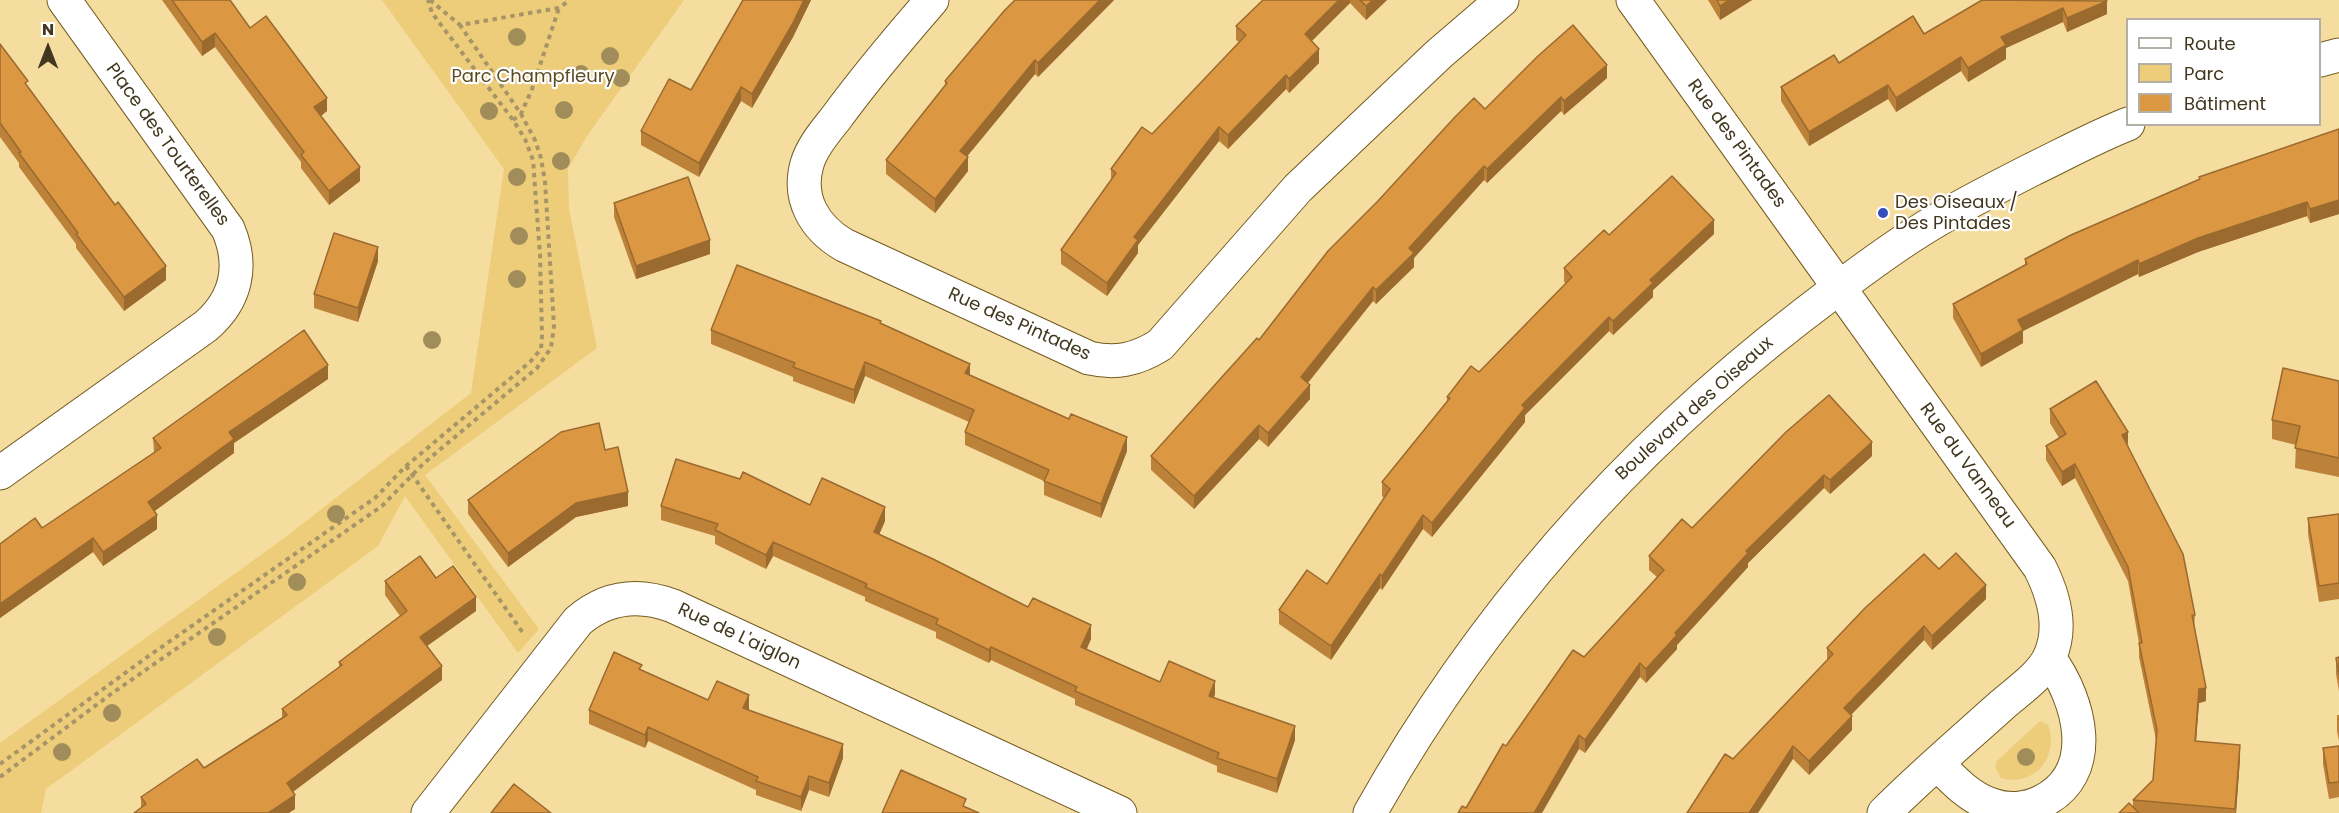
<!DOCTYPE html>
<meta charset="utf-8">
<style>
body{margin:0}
#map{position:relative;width:2339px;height:813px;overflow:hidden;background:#f5dda0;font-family:Poppins,sans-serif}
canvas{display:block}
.legend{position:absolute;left:2126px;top:18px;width:195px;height:108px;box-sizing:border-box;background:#fff;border:2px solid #b3afa5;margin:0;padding:8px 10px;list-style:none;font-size:18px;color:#41371e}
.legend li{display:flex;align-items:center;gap:12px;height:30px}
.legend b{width:30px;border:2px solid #b3afa5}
.north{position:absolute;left:18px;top:18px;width:60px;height:60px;-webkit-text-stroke:4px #fff;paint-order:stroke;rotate:0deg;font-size:16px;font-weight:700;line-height:24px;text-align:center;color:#41371e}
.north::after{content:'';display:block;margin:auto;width:21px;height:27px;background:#41371e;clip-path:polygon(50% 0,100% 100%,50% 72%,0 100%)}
</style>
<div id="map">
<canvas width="2339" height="813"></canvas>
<ul class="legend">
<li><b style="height:8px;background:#fff"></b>Route</li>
<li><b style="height:16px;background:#edcc7a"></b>Parc</li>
<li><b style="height:16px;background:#dc9743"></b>Bâtiment</li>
</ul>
<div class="north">N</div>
</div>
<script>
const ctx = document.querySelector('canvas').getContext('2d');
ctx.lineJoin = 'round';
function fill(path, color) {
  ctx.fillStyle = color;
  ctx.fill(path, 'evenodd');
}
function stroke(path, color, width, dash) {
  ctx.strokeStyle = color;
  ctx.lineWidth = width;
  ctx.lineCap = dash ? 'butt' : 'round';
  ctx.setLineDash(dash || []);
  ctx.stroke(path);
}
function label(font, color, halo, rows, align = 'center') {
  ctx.font = font + ' Poppins,sans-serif';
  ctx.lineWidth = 4.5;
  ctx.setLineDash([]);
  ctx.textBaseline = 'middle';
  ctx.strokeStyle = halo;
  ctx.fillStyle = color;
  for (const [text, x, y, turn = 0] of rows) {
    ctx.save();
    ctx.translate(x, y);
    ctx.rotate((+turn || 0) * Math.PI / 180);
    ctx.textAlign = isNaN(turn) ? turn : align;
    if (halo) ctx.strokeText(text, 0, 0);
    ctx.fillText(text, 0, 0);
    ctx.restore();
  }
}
fill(new Path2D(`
 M382,0H684L587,136L568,169L569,209L597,348L425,475L539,629L518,653L405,496L378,546L46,789L41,813H0V743L283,539L471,393L504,169Z
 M2040,721L2048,725C2060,756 2034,788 2001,778L1995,767L1997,761Z`), '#edcc7a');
const minor = new Path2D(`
 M932,0C899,38 866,77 836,118C825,132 812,147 807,164C797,199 815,228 844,245L1089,358C1116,364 1136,360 1160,345L1298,188L1439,54L1502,0
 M1633,0L2040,568C2053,594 2063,627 2050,656C2042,675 2018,691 2002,705C1963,740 1922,775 1884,813
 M0,473L206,326C236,300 244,266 228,229L64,0
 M1938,764C1953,780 1970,798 1992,805C2008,811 2027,809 2041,802C2100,774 2080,700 2049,658
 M428,813L578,621C606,597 638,593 673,606L1120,813`);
const tertiary = new Path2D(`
 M2320,60L2339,55
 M1370,813C1480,617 1625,452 1803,315C1841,286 1878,257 1918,232C1955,208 1994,189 2033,169C2064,154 2095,137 2128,124`);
stroke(minor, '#735c21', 35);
stroke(tertiary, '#735c21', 35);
stroke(new Path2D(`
 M430,0L460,25L559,8L570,0
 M513,120L521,114L532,89L559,8
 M406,466L523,633
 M0,764L143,660L375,498L406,466L530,362L541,349L542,336L540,255L533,160L525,139L513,120L432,13L428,0
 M0,777L111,694L382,506L424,463L537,368L551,348L554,326L545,182L541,158L535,140L521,114L460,25`), '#a79568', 4, [4.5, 4.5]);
stroke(minor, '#fff', 33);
stroke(tertiary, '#fff', 33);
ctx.fillStyle = '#a18d5a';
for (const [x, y] of [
 [517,37],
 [610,56],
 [581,74],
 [621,78],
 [564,110],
 [489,111],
 [561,161],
 [517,177],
 [519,236],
 [517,279],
 [432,340],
 [336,514],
 [297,582],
 [217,637],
 [112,713],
 [62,752],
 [2026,757]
]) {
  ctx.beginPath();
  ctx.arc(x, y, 9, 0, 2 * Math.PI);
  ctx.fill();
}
fill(new Path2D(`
 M162,0H230L250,28L327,111L321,116L360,181L329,205L301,168V162L215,47L202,56Z
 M743,0H811L793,37L752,108L741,101L699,177L641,145V131L691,90Z
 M1015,0H1114L1038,77L1035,74L967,156L968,171L935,213L886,174V160L945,86V81Z
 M1263,0H1387L1366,20L1350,3L1311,41L1319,63L1289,93L1286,89L1228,149L1219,141L1138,245V253L1107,296L1061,264V250L1111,181V169L1152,134L1239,42L1236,40V26Z
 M1708,0H1752L1720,20Z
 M2107,0V14L2067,32L2063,22L2006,48V59L1968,82L1961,71L1896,112L1888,99L1809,146L1781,101V87L1839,63L1924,34Z
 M0,44L28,87L166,280L124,311L76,248V244L19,167V163L0,137Z
 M1607,78L1564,115L1561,111L1487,183L1484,180L1414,258V267L1376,304L1373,301L1308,383L1310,399L1268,447L1259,439L1194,509L1151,470V456L1259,340L1485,109Z
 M2339,129V214L2310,223L2307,216L2198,252L2139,277L2138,274L2023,331V343L1981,367L1953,318V304L2025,265V259L2199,180V177Z
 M614,203L710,254L636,279L614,217Z
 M1714,234L1653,290V297L1613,335L1609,331L1525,415V422L1432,537L1423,529L1382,590L1380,588L1331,660L1279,624V610L1327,584L1384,498L1382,496V482L1447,401V397L1479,372L1566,283L1564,282V268L1609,235Z
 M378,261L358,322L314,308V294Z
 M881,323L970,375L1127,451L1101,518L1044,495V481L965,445V432L969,422L865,376L854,404L793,381V377L711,344V330Z
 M328,379L234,443V453L154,511L157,529L103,566L93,552L0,618V544L42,528L154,452L153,438Z
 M2339,381V477L2295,468L2296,445L2272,439V420Z
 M2050,409L2128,445L2195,615L2194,629L2206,701L2199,703L2196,741L2240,759L2236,813H2119L2133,807V800L2153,780L2156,740L2139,657V643L2128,581L2075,478L2062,486L2046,460V446L2059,438L2050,423Z
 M605,450L628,506L576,517L508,567L468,514V500Z
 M1872,456L1830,494L1824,488L1748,563V567L1677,645V649L1646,683L1640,677L1585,753L1579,749L1466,808L1506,746L1584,657L1657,577L1649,570V556L1692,528Z
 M810,505L885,521L879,535L1091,639L1087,649L1160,682L1215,694L1214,698L1295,740L1277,793L1217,772V766L1075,705V699L991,660L989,663L936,638V632L865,601V597L773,556L766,569L715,544V536L661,520V506Z
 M2339,514V599L2319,602L2308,534V518Z
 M1939,569L1986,599L1932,650L1924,640L1851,715L1852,730L1809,775L1793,759H1733L1827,660V648Z
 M436,578L476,611L427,646L442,680L293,792L295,809L141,808V797L204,768L282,718V709L339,667V662L400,616L385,595V581Z
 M2339,657V691L2336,674V658Z
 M642,670L708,700L749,709L748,710L843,758L829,797L809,790L801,811L756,795V790L648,741L645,748L589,724V710Z
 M2337,715H2339V741L2337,731Z
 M2339,746V797L2329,799L2323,764V748Z`), '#bd823a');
fill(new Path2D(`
 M804,0H811L793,37L752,108V94Z
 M1100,0H1114L1038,77V63Z
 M1339,0H1350V3L1305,48V34Z
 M1373,0H1387L1366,20V6Z
 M1729,0H1752L1720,20V6Z
 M2107,1V14L2067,32V18Z
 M2063,8V22L2006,48V59L1968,82V68L2001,37Z
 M215,33V47L202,56V42Z
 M1319,49V63L1289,93V79Z
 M1961,57V71L1896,112V98Z
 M1035,60V74L960,165V151Z
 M1607,65V78L1564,115V101Z
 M1286,75V89L1228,149V135Z
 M1888,85V99L1809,146V132Z
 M741,87V101L699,177V163Z
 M1561,97V111L1487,183V169Z
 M327,98V111L314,121V107Z
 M1219,127V141L1138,245V253L1107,296V283L1134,237Z
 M968,157V171L935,213V199Z
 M1484,166V180L1414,258V267L1376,304V290L1409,248Z
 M360,167V181L329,205V191Z
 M2339,200V214L2310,223V209Z
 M2307,202V216L2198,252L2139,277V264L2198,238Z
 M1714,220V234L1653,290V297L1613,335V321L1650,280Z
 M710,240V254L636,279V266Z
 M378,247V261L358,322V308Z
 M2138,260V274L2023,331V343L1981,367V354L2018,320Z
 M166,266V280L124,311V297Z
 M1373,287V301L1301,391V377Z
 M1609,317V331L1525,415V422L1432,537V523L1522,405Z
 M865,362V376L854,404V390Z
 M970,364V378L965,373Z
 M328,365V379L234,443V453L148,516V502L229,432Z
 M1310,385V399L1268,447V433Z
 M1259,425V439L1194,509V496Z
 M2128,432V445L2122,435Z
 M1127,437V451L1101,518V504Z
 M1872,442V456L1830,494V480Z
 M2075,464V478L2062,486V472Z
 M1824,475V488L1748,563V567L1677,645V649L1646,683V669L1675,633L1746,551Z
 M628,492V506L576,517L508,567V553L576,503Z
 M885,507V521L874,546V532Z
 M157,515V529L103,566V552Z
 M1423,515V529L1382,590V576Z
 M93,538V552L0,618V604Z
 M773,542V556L766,569V555Z
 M1380,574V588L1331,660V646Z
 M1986,585V599L1932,650V636Z
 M476,597V611L420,651V637Z
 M1091,625V639L1081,660V647Z
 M1924,626V640L1844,722V708Z
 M991,647V660L989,663V650Z
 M1640,663V677L1585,753V740Z
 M442,666V680L287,796V783Z
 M1215,681V694L1209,710V696Z
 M2206,688V701L2199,703L2195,755V741L2199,689Z
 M749,695V709L743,722V708Z
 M1852,716V730L1809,775V761Z
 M1295,726V740L1277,793V779Z
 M648,727V741L645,748V735Z
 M1579,735V749L1542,813H1534Z
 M843,744V758L829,797V783Z
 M2240,745V759L2236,813H2235Z
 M1793,746V759L1758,813H1749Z
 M809,776V790L801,811V797Z
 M295,795V809L289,813H268Z`), '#9a6a2f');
const building = new Path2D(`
 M172,0H230L250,28L266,16L327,98L314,107L360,167L329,191L301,155L304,152L215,33L202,42Z
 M743,0H804L793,23L752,94L741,87L699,163L641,131L669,79L691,90Z
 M1015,0H1100L1038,63L1035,60L960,151L968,157L935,199L886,160L947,83L945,81L1004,11Z
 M1263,0H1339L1305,34L1319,49L1289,79L1286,75L1228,135L1219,127L1134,237L1138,240L1107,283L1061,250L1116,173L1111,169L1142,127L1152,134L1246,35L1236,26Z
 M1360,0H1373L1366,6Z
 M1717,0H1729L1720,6Z
 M1982,0L2107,1L2067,18L2063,8L2001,37L2006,45L1968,68L1961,57L1896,98L1888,85L1809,132L1781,87L1834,55L1839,63L1913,16L1924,34Z
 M1573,25L1607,65L1564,101L1561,97L1487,169L1484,166L1409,248L1414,253L1376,290L1373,287L1301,377L1310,385L1268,433L1259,425L1194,496L1151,456L1257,338L1259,340L1328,251L1377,202L1455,117L1474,98L1485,109L1538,56Z
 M0,44L28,81L25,83L115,205L118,202L166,266L124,297L76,234L78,233L19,153L21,152L0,123Z
 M2339,129V200L2310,209L2307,202L2198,238L2139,264L2138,260L2018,320L2023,330L1981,354L1953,304L2027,264L2025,259L2071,235L2200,179L2199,177Z
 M1672,176L1714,220L1650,280L1653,283L1613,321L1609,317L1522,405L1525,408L1432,523L1423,515L1382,576L1380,574L1331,646L1279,610L1307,570L1327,584L1390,489L1382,482L1450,398L1447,397L1471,366L1479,372L1572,277L1564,268L1604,230L1609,235Z
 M688,177L710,240L636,266L614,203Z
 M334,233L378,247L358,308L314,294Z
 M737,265L881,321L880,323L970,364L965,373L1069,419L1071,414L1127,437L1101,504L1044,481L1049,470L965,432L974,410L865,362L854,390L793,367L795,363L711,330Z
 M304,330L328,365L229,432L234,439L148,502L157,515L103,552L93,538L0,604V544L35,518L42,528L161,448L153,438Z
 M2283,368L2339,381V458L2295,448L2300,426L2272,420Z
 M2096,381L2128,432L2122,435L2183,554L2195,615H2192L2206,688L2199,689L2195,741L2240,745L2235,809L2133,800L2153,780L2157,730L2139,643H2142L2128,567L2075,464L2062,472L2046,446L2066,434L2050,409Z
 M1829,395L1872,442L1830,480L1824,475L1746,551L1748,553L1675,633L1677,635L1646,669L1640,663L1585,740L1579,735L1534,813H1458L1462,806L1466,808L1503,744L1506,746L1573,650L1584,657L1664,570L1649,556L1682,519L1692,528L1786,432Z
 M599,423L605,450L618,447L628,492L576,503L508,553L468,500L561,432Z
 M676,459L740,479L743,472L810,505L822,478L885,507L874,532L933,559L1028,607L1033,598L1091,625L1081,647L1160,682L1169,661L1215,681L1209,696L1295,726L1277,779L1217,758L1219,753L1075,691L1077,687L991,647L989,650L936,624L938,619L865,587L867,584L773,542L766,555L715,530L718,524L661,506Z
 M2339,514V583L2319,586L2308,518Z
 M1956,553L1986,585L1932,636L1924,626L1844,708L1852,716L1809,761L1793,746L1749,813H1687L1725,754L1733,759L1833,654L1827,648L1865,608L1924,554L1939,569Z
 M420,556L436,578L453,566L476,597L420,637L442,666L287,783L295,795L268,813H134L146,804L141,797L197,759L204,768L287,715L282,709L342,665L339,662L407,611L385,581Z
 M614,652L642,665L639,669L708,700L717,681L749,695L743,708L843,744L829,783L809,776L801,797L756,781L758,777L648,727L645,735L589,710Z
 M2339,657V675L2336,658Z
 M2339,746V782L2329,783L2323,748Z
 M901,770L966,799L963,806L979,813H882Z
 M514,784L551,813H491Z
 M2129,803L2139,813H2119Z`);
fill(building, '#dc9743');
stroke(building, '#9a6a2f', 1.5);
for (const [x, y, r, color] of [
 [1883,213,6,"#314dbe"]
]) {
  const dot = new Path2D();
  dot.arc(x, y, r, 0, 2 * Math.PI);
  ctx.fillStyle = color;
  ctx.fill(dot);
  stroke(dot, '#fff', 2);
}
label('18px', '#5c4b21', '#fff', [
 ["Parc Champfleury",533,77]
]);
label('18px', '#41371e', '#fff', [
 ["Rue des Pintades",1736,144,54],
 ["Place des Tourterelles",167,145,54],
 ["Rue des Pintades",1019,325,24],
 ["Boulevard des Oiseaux",1695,409,-42],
 ["Rue du Vanneau",1967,466,54],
 ["Rue de L'aiglon",739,637,25]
]);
label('18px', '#41371e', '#fff', [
 ["Des Oiseaux /",1895,203],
 ["Des Pintades",1895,224]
], 'left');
</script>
